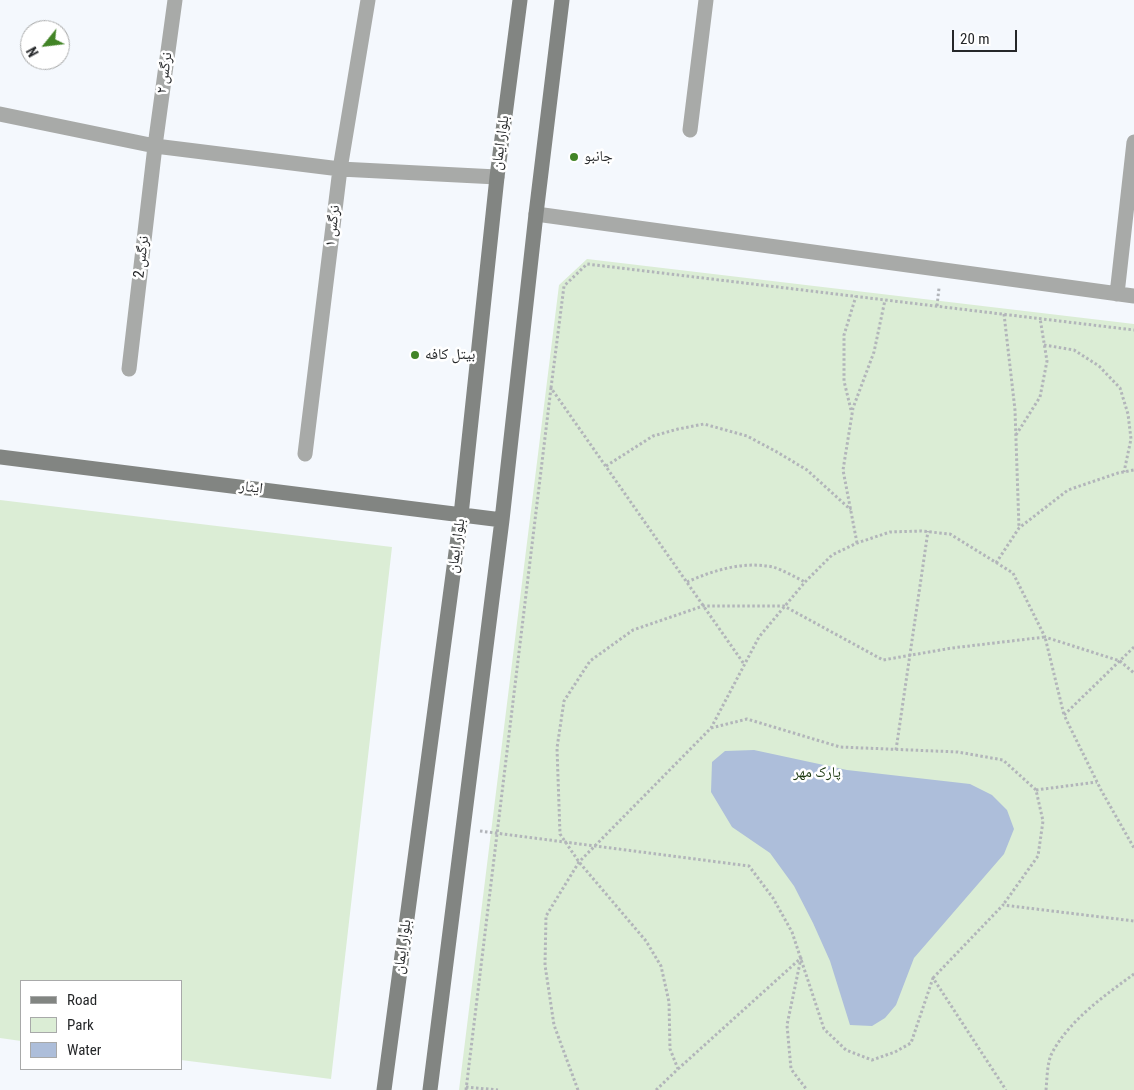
<!DOCTYPE html>
<meta charset="utf-8">
<style>
body{margin:0}
#map{position:relative;width:1134px;height:1090px;overflow:hidden;background:#f4f8fd;font-family:"Roboto Condensed",sans-serif}
canvas{display:block}
.legend{position:absolute;left:20px;top:980px;width:162px;height:90px;box-sizing:border-box;background:#fff;border:1px solid #a8a9a9;margin:0;padding:6px 9px;list-style:none;font-size:15px;color:#252729}
.legend li{display:flex;align-items:center;gap:10px;height:25px}
.legend b{width:25px;border:1px solid #a8a9a9}
.north{position:absolute;left:20px;top:20px;width:50px;height:50px;box-sizing:border-box;background:#fff;border:1px solid #a8a9a9;border-radius:50%;rotate:241deg;font-size:14px;font-weight:700;line-height:20px;text-align:center;color:#252729}
.north::after{content:'';display:block;margin:auto;width:18px;height:22px;background:#428426;clip-path:polygon(50% 0,100% 100%,50% 72%,0 100%)}
.scale{position:absolute;left:952px;top:30px;width:65px;height:22px;box-sizing:border-box;border:2px solid #252729;border-top:0;padding-left:6px;font-size:15px;line-height:18px;white-space:nowrap;color:#252729;-webkit-text-stroke:4px #fff;paint-order:stroke}
</style>
<div id="map">
<canvas width="1134" height="1090"></canvas>
<ul class="legend">
<li><b style="height:6px;background:#828582"></b>Road</li>
<li><b style="height:14px;background:#dbedd5"></b>Park</li>
<li><b style="height:14px;background:#adbeda"></b>Water</li>
</ul>
<div class="north">N</div>
<div class="scale">20 m</div>
</div>
<script>
const ctx = document.querySelector('canvas').getContext('2d');
ctx.lineJoin = 'round';
function fill(path, color) {
  ctx.fillStyle = color;
  ctx.fill(path, 'evenodd');
}
function stroke(path, color, width, dash) {
  ctx.strokeStyle = color;
  ctx.lineWidth = width;
  ctx.lineCap = dash ? 'butt' : 'round';
  ctx.setLineDash(dash || []);
  ctx.stroke(path);
}
function label(font, color, halo, rows, align = 'center') {
  ctx.font = font + ' "Roboto Condensed","Noto Naskh Arabic",sans-serif';
  ctx.lineWidth = 5;
  ctx.setLineDash([]);
  ctx.textBaseline = 'middle';
  ctx.strokeStyle = halo;
  ctx.fillStyle = color;
  for (const [text, x, y, turn = 0] of rows) {
    ctx.save();
    ctx.translate(x, y);
    ctx.rotate((+turn || 0) * Math.PI / 180);
    ctx.textAlign = isNaN(turn) ? turn : align;
    if (halo) ctx.strokeText(text, 0, 0);
    ctx.fillText(text, 0, 0);
    ctx.restore();
  }
}
fill(new Path2D(`
 M587,259L1134,324V1090H459L559,285Z
 M0,500L392,547L331,1079L181,1060V981H21V1041L0,1038Z`), '#dbedd5');
fill(new Path2D(`
 M754,750L847,770L970,784L992,795L1007,810L1014,829L1004,854L914,958L896,1005L885,1018L872,1026L850,1025L830,961L813,923L794,886L770,853L732,827L711,792L712,762L725,751Z`), '#adbeda');
stroke(new Path2D(`
 M937,306L939,288
 M1004,314L1015,410L1019,528
 M1044,345L1074,350L1099,366L1120,388L1128,414L1131,439L1124,472
 M551,388L564,286L587,264L1134,330
 M851,410L844,381V335L856,296
 M1016,435L1040,397L1047,361L1040,318
 M606,466L653,436L678,429L704,424L747,436L777,452L807,470L851,510
 M857,543L843,470L853,408L874,352L885,300
 M996,563L1019,528L1068,490L1118,473L1134,470
 M687,582C714,570 743,561 773,567C783,570 795,577 805,582
 M1134,647L1064,715L1101,790L1134,848
 M711,728L747,719L840,747L958,752L1003,760L1036,790L1043,821L1038,856L1003,905
 M896,750L928,531
 M1036,790L1097,782
 M480,831L749,866L773,898L792,932L824,1029L846,1050L872,1060L895,1052L911,1043L933,978L1006,1090
 M933,978L1003,905L1134,921
 M678,1069L801,958L787,1025L791,1069L807,1090
 M466,1087L498,1090
 M466,1090L551,388L744,664
 M578,1090L554,1025L545,965L546,916L579,862L711,728L759,637L805,582L832,555L857,543L890,532L921,531L950,534L1013,573L1045,637L1120,661L1134,673
 M656,1090L678,1069L670,1049L669,1002L661,966L646,941L579,862L560,834L557,748L564,701L590,661L633,630L703,606H784L883,660L952,648L1045,637L1064,715
 M1046,1090C1047,1080 1047,1065 1051,1055C1068,1021 1104,996 1134,974`), '#b2b5ba', 3, [2.5, 2.5]);
stroke(new Path2D(`
 M0,114L155,146L340,169L497,177
 M690,130L706,0
 M536,214L1134,296
 M1117,294L1134,142
 M129,369L155,146L175,0
 M305,454L340,169L368,0`), '#a8aaa8', 15);
stroke(new Path2D(`
 M0,457L502,520
 M384,1090L461,515L497,177L520,0
 M430,1090L502,520L536,214L562,0`), '#828582', 15);
for (const [x, y, r, color] of [
 [574,157,5,"#428426"],
 [415,355,5,"#428426"]
]) {
  const dot = new Path2D();
  dot.arc(x, y, r, 0, 2 * Math.PI);
  ctx.fillStyle = color;
  ctx.fill(dot);
  stroke(dot, '#fff', 2);
}
label('15px', '#252729', '#fff', [
 ["نرگس ۲",165,73,-82],
 ["بلوار ایمان",501,143,-82],
 ["نرگس ۱",333,226,-83],
 ["نرگس 2",142,257,-83],
 ["ایثار",251,488,7],
 ["بلوار ایمان",457,546,-82],
 ["بلوار ایمان",403,947,-82]
]);
label('15px', '#252729', '#fff', [
 ["جانبو",584,157],
 ["بیتل کافه",425,355]
], 'left');
label('15px', '#1d3a11', '#fff', [
 ["پارک مهر",817,773]
]);
</script>
